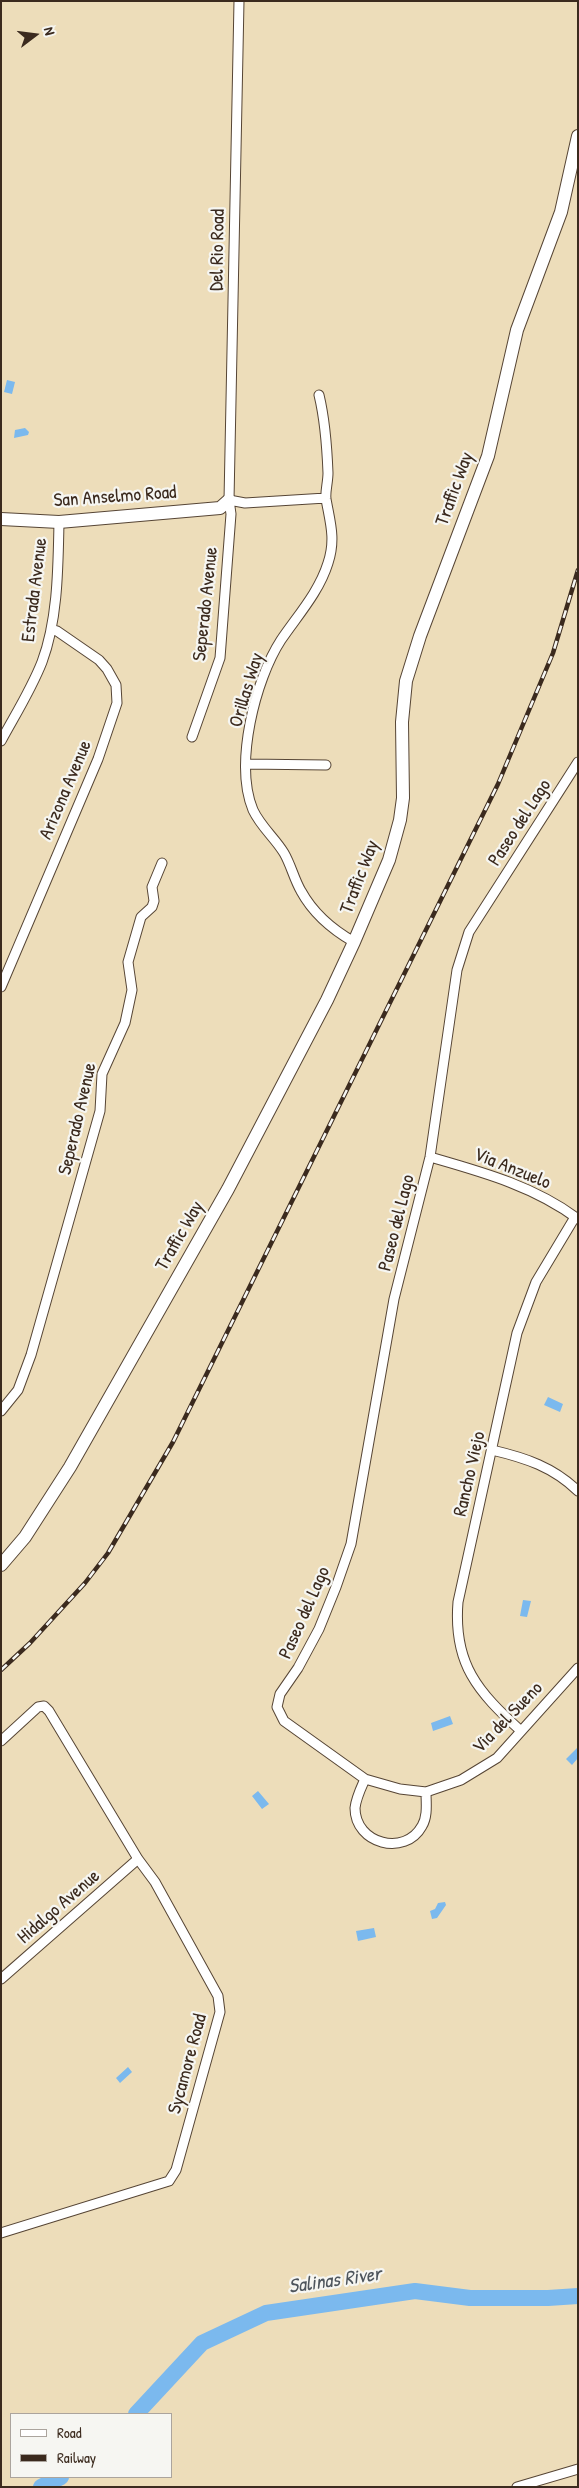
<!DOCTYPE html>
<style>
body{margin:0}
#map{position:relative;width:579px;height:2488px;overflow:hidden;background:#edddba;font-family:"Patrick Hand",sans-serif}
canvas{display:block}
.frame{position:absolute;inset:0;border:2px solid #3b2a1e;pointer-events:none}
.legend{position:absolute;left:10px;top:2413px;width:162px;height:65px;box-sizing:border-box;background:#f6f6f2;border:1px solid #aba49d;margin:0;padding:6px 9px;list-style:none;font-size:15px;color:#3b2a1e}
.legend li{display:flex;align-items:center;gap:10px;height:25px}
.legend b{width:25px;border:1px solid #aba49d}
.north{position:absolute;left:10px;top:10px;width:50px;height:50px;-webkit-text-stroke:4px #f6f6f2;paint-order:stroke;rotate:75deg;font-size:14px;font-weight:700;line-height:20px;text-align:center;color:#3b2a1e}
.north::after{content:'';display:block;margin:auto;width:18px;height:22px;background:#3b2a1e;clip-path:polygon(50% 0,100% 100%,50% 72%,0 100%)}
</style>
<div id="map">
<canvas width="579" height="2488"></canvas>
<div class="frame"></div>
<ul class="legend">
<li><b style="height:6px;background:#fff"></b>Road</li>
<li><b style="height:6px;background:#3b2a1e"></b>Railway</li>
</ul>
<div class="north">N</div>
</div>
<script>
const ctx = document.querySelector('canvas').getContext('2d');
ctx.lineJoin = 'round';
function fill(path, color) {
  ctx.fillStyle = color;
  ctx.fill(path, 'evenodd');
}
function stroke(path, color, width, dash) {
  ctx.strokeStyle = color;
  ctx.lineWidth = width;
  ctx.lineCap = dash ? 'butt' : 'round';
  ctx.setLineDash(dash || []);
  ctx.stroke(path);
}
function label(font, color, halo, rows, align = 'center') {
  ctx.font = font + ' "Patrick Hand",sans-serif';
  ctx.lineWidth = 4.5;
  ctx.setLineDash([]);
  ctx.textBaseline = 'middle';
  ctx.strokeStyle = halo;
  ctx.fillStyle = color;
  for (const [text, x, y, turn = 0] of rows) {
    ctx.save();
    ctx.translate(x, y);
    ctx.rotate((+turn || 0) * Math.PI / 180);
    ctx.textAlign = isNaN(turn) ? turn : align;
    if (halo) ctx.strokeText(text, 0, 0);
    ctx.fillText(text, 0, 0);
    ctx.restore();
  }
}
fill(new Path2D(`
 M7,380L15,382L12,394L4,392Z
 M25,428L29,432L28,435L14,438L15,430Z
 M548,1397L563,1404L560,1412L544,1405Z
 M523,1600L531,1601L527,1617L520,1616Z
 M450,1716L453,1724L433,1731L431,1723Z
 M577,1748L578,1758L572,1765L566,1759Z
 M258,1791L269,1804L262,1809L252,1796Z
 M445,1902L446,1905L437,1918L432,1919L430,1911L435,1909L438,1903Z
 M374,1928L376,1937L358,1941L356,1931Z
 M128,2067L132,2072L120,2083L116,2078Z`), '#7bb9ee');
stroke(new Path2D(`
 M136,2414L202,2343L266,2313L415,2291L470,2298H548L578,2296
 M41,2487L61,2477`), '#7bb9ee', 16);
const street = new Path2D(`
 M319,395C325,420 327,447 328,473C328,482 325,492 326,499C330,522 336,539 328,563C319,592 298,615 281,640C255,680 234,764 253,810C261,827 275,838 284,853C291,865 294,879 301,891C313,913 333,930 354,942
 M229,500L245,503L326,498
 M192,737L220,658L231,514L229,500L239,1
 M1,741C15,715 31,690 42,662C58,619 58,568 59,522
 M578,762L469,932L457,970L430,1157L394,1299L351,1544L336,1587L319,1629L298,1668L280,1694L277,1707L284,1721L365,1779L400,1789L426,1792L461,1780L497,1758L578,1668
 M247,764L326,765
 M1,987L98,759L117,703L116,685L107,669L99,660L57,631L51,629
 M430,1157C482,1172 534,1186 578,1219
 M1,1411L18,1390L31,1355L100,1111L102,1074L125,1023L132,990L128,962L141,917L152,907L154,901L152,887L162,863
 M492,1450C526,1458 553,1467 578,1491
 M521,1731C478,1692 453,1664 458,1602L517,1333L536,1282L575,1217
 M1,1741L38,1707L44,1706L49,1711L138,1859L155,1882L218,1996L220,2012L176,2170L169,2181L1,2233
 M365,1779C361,1788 356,1798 355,1808C355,1844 405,1857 422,1826C428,1816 426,1803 426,1792
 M1,1979L138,1859
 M517,2487L578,2469`);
const secondary = new Path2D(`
 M1,519L59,522L220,508L229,500
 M1,1565L25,1537L70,1467L228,1189L327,1000L354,942L389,860L400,820L403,798L402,722L406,681L420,636L488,456L517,330L561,212L578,136`);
stroke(street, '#564535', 11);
stroke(secondary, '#564535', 14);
stroke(street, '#fff', 9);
stroke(secondary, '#fff', 12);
const rail = new Path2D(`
 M1,1670L30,1643L85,1583L108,1553L173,1442L498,784L553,653L578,570`);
stroke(rail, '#3b2a1e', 4.5);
stroke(rail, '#f6f6f2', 2.5, [8]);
label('19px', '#3b2a1e', '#f6f6f2', [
 ["Del Rio Road",218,250,-89],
 ["Traffic Way",455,489,-70],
 ["San Anselmo Road",115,497,-4],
 ["Estrada Avenue",35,590,-83],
 ["Seperado Avenue",206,604,-84],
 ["Orillas Way",247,690,-73],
 ["Arizona Avenue",66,790,-67],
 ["Paseo del Lago",520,823,-57],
 ["Traffic Way",360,877,-69],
 ["Seperado Avenue",78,1119,-77],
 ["Via Anzuelo",512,1169,22],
 ["Paseo del Lago",397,1223,-76],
 ["Traffic Way",180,1236,-60],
 ["Rancho Viejo",470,1474,-77],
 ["Paseo del Lago",305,1613,-66],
 ["Via del Sueno",508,1718,-46],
 ["Hidalgo Avenue",59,1907,-41],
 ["Sycamore Road",188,2064,-75]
]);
label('italic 20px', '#4e555c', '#f6f6f2', [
 ["Salinas River",335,2281,-8]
]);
</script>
